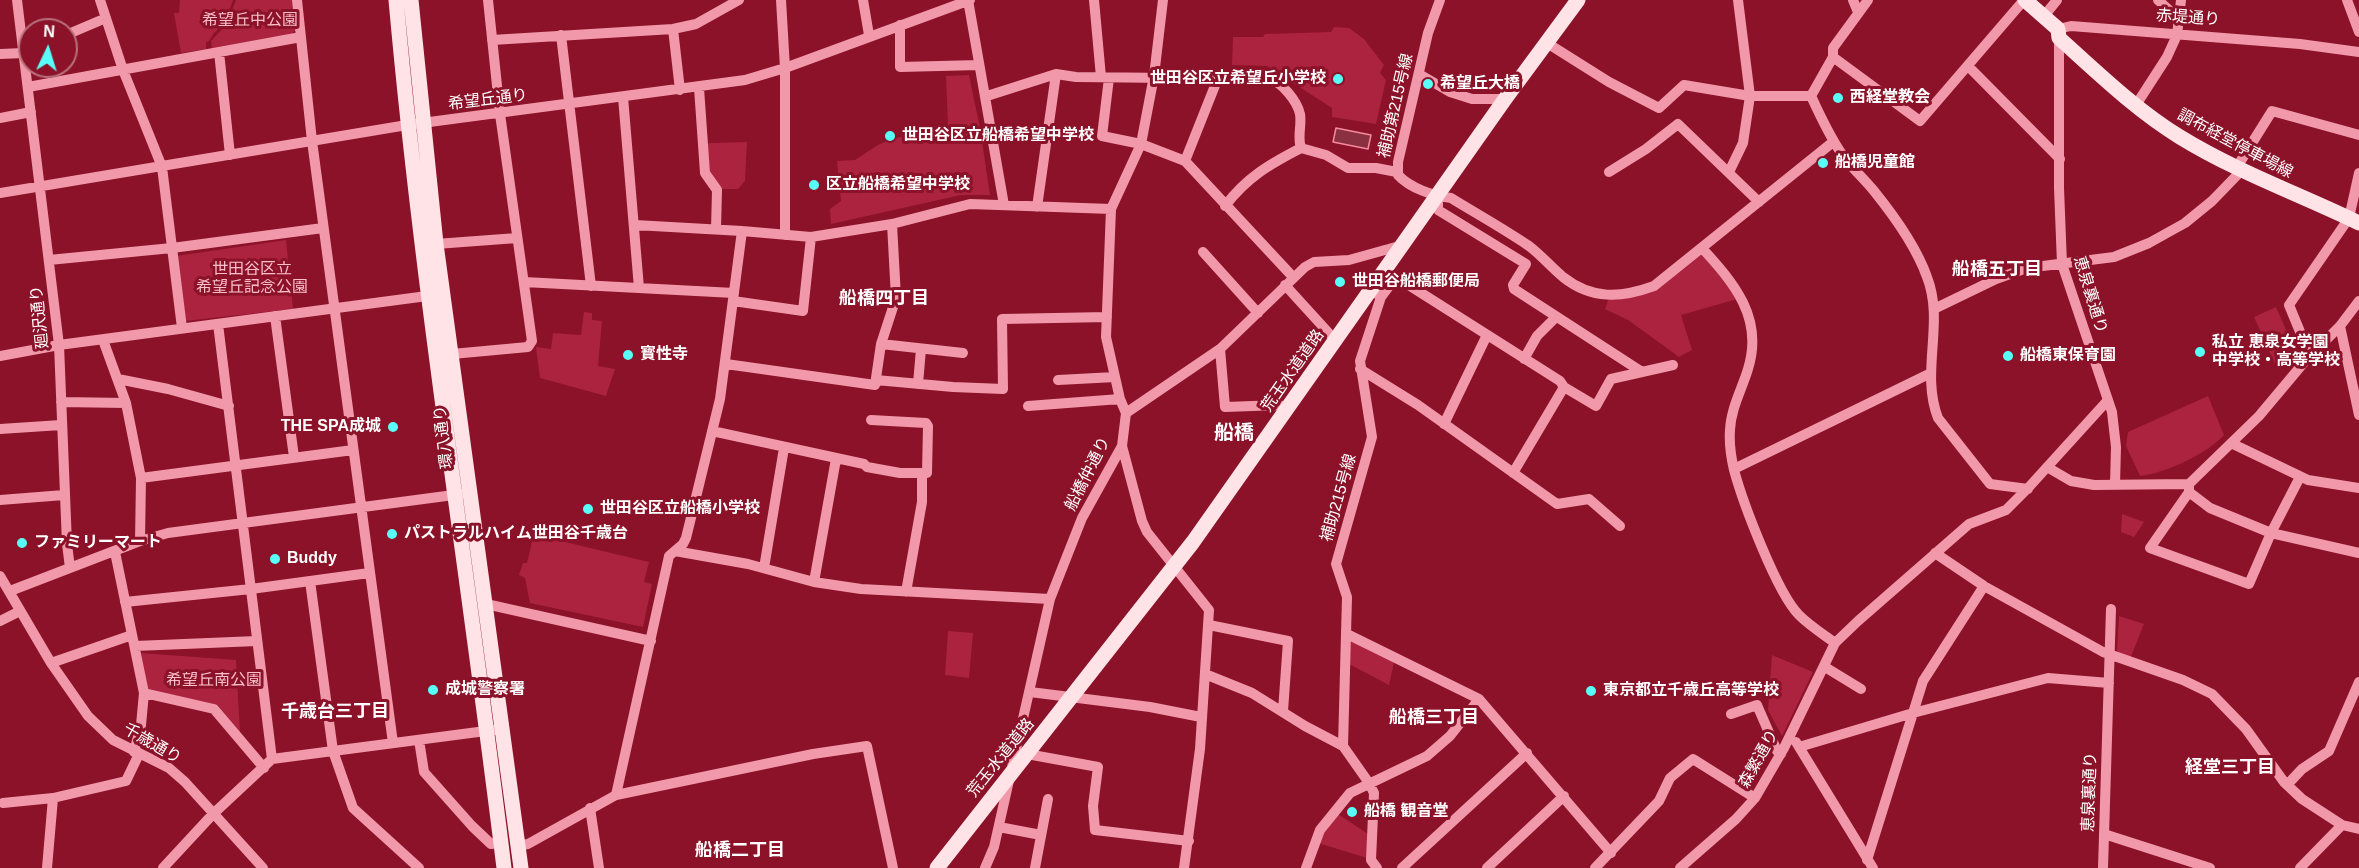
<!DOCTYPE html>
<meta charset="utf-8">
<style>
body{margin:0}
#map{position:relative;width:2359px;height:868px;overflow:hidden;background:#8b1228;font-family:Helvetica,sans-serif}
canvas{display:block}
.north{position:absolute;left:18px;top:18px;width:60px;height:60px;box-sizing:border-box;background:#8b1228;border:2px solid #b9717e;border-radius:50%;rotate:4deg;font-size:16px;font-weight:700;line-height:24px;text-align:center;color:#fff}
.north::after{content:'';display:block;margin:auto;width:21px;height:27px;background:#59fff9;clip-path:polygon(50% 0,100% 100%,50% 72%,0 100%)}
</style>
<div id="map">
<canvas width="2359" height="868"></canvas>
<div class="north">N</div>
</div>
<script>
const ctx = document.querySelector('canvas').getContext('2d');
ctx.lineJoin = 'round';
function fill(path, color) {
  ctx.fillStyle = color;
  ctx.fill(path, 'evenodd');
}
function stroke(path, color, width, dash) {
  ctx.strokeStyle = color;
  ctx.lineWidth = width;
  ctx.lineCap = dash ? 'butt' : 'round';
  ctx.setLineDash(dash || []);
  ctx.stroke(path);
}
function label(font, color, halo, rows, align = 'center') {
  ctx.font = font + ' Helvetica,"Noto Sans JP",sans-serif';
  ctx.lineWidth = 6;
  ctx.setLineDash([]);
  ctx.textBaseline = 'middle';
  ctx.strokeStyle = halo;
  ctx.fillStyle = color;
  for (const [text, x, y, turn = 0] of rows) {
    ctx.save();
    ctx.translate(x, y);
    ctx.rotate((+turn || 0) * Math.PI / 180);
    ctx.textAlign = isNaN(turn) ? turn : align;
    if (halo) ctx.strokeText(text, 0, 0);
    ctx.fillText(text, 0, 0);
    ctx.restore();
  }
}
fill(new Path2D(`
 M180,0H233L225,23L214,33L209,41L206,42V49L181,53L174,13H179Z
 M236,0H292L295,30L292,34L212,48L211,41L226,25Z
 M1334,27L1349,28L1364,39L1384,65L1380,73L1386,80L1376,124L1332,117V108L1267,66L1232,65L1233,37H1263L1265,34L1331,32Z
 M969,75L980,128L990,195H961L831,224L830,209L841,201L837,161L855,160L878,145L892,139L948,126L946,76Z
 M747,142L745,181L738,189H720L710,173L707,146L709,143Z
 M286,240L293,309L185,321L176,256Z
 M1702,250L1741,298L1681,315L1692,350L1679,357L1628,320L1605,309L1609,298L1629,296Z
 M2276,307L2294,348L2292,356L2275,364L2254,317Z
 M584,312L592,313V320L602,321L598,366L615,369L606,396L540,378L536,347L551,349L553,333L581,335Z
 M2208,396L2224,435C2207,454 2166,473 2140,476L2126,446L2128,432Z
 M2122,514L2144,522L2134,537L2121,532Z
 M540,536L649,562L644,582L652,584L643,627L530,603L525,578L519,575L523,563H527L533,538Z
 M2119,616L2144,624L2130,659L2120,656L2117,651Z
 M948,631L973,633L969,678L945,675Z
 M1348,636L1395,658L1389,685L1347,663Z
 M141,653L236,660L240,733L218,705L146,689Z
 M1772,655L1813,672L1782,736L1768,710Z
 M1338,814L1368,834L1367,858L1318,843L1322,834Z`), '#ab233e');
const water = new Path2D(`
 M1336,128L1371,135L1368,149L1333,142Z`);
fill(water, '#8a3040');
stroke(water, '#f58aa1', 1.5);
stroke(new Path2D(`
 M17,0L59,345L67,544L70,568
 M100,0L123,70L162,167L182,328
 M297,0L312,141L393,743
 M781,0L785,68V235
 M863,0L869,35
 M968,0L1004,205
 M1094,0L1101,77
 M1440,0L1428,33L1398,162V175C1410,188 1433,196 1451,198C1477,214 1504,229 1529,246C1541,255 1551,267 1563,277C1592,300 1621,298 1654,286L1833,142
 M1853,0L1858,12
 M2158,0L2180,20
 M2347,0L2359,32
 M2044,16L2057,0
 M900,25V67L979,65
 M673,29L680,90
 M2058,29L2071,26L2300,44L2359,52
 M66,35L106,18
 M561,35L591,286
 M2059,38V188L2062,264L2112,412L2116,447L2115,485
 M492,40L673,29L696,24L739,0
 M1547,43L1609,82L1659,108L1684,85L1750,96H1811
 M219,52L230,155
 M0,54L24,53L30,51
 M1833,57L1920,121L2024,0
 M1968,66L2060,159
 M1419,74L1450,92L1472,99H1505
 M1109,78L1102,136L1141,144L1185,161L1293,277
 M28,87L301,37
 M699,88L705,173L717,190L716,229
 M987,96L1056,74L1076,77L1269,79C1282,82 1297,101 1300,114C1302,125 1297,137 1301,148L1326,155L1348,168H1376L1397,172
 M1811,96C1821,117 1830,138 1844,157C1853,169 1864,179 1874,191C1895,217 1916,246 1927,277C1945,323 1920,372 1938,418L1990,484L2028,489
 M1811,96L1833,57V48L1868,0
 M623,97L639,288
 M2136,105L2167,57L2177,35L2181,0
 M0,118L31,112
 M1185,161L1218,78
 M2237,167L2272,111L2359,135
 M1609,172L1646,149L1678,124L1759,202
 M1729,172L1743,143L1750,96L1738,0
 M0,193L407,125L745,80L785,68L970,0
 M1438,197V210L1526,264L1513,285L1514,289L1642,372
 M1225,206C1247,177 1270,164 1301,148
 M1037,207L1056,74
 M635,225L742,231L811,237L892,224L970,204L1111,209
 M436,244L517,238
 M1702,248C1734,283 1764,318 1748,369C1742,389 1731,408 1730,430C1729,443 1731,457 1734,470C1743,503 1777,593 1799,615C1810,626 1823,634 1835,643
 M1203,252L1258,313
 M49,260L172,248L323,228
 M524,282L734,293
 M1285,285L1336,341
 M1377,294L1381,297L1396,277L1560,381L1564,387L1596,406L1611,379L1673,365
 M733,301L803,311L811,237
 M1934,309L1996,279L2027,268L2114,257L2149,243L2185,223L2212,201L2242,170
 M275,316L294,457
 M218,324L272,759
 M2340,326L2359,415
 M103,340L126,403L141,478L140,541
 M881,344L963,353
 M1220,349L1225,407L1280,405L1288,410
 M452,354L528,347L532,341L500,114L488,0
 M0,356L59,345L427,296
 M2310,356L2289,305L2349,218L2359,173
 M1524,359L1537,336L1556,317
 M726,364L875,385L881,344L896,298L892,224
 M1360,369L1418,405L1557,504L1589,499L1620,526
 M118,379L168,389L229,406
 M876,380L953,387L1003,389L1002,319L1107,317
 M1058,380L1115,377
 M918,384L921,349
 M61,402L126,403
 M1028,406L1120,399
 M1126,413L1120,399L1106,337L1111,209L1141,144L1154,76L1163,0
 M1444,424L1487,335
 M0,429L61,425
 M712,431L864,464L867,467L900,473H927L928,426L926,423L871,420
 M2233,444L2308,480L2359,488
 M1122,446L1142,521L1147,532L1209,610L1200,749L1184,868
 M2047,467L2071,481L2094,485L2189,484L2259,416L2306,360L2340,326L2359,301
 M1734,469L1931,373
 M1513,473L1564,387
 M141,478L353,450
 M2189,487V492L2210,508L2271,533L2359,553
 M2189,492L2150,548L2249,584L2271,533L2300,477
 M0,500L64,495
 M675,551L748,564L814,582L861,589L1050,599
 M115,552L144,693L141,725L134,752
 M1935,553L1984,586L2103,652L2183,680L2212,694L2246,729L2284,782L2302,799L2342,825L2359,829
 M764,568L784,448
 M0,576L51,663L88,716L113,740L169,768L185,782L263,868
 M310,581L333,751L353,808L419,868
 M814,582L836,459
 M10,591L140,541L168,533L461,494
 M906,592L922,502V474
 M125,602L251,589L369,573
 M486,604L651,641
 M0,621L20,611
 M1209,625L1288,641L1283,711
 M1347,634L1479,699L1611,853
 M135,646L257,641
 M51,663L132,635
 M1825,667L1861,689
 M1205,674L1252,693L1305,726L1343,746L1369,783L1374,793L1371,860L1377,868
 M1030,692L1150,707L1201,717
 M144,693L214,709L264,768
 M1731,714L1757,705L1777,751L1781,754
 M419,740L424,772L472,826L491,844L501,843
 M1796,742L1873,868
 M1343,746L1347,597L1336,564L1372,437L1360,361L1381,297
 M1799,747L1913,713L2048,678L2109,683
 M1027,754L1098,767L1093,806L1095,830L1189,841
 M2287,785L2302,769L2329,751L2359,682
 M616,795L669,556L683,544L686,538L720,399L742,231
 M3,803L53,798L126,781L139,754
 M590,808L599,868
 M999,827L1041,835
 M2104,834L2210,868
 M517,846L528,844L616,795L813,754L867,746L893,868
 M1867,860L1923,681L1984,586
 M47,868L53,798
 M163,868L213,814L272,759L501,729
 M985,868L994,847L1050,599L1082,518L1122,446L1126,413L1220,349L1305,267L1314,262L1349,260L1403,245
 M1035,868L1048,799
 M1306,868L1320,830L1350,793L1427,756L1450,736L1479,699
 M1402,868L1527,753
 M1487,868L1564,796
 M1595,868L1659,801L1670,778L1693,759L1755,798
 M1680,868L1736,819L1755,798L1784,748L1835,643L1858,621L1969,524L2006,510L2029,487L2108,400
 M2103,868L2111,609
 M2300,868L2342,825`), '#f199aa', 10);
stroke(new Path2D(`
 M396,0C422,291 469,578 504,868
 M411,0L436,244L521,868
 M2025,0L2058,29L2059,38C2098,73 2136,110 2180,137C2237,172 2299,194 2359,223
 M937,868L1193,542L1505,99L1578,0`), '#ffe3e7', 15);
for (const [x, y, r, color] of [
 [1338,79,6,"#59fff9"],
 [1428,84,6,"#59fff9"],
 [1838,98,6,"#59fff9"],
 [890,136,6,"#59fff9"],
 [1823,163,6,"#59fff9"],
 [814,185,6,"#59fff9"],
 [1340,282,6,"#59fff9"],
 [2200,352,6,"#59fff9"],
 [628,355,6,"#59fff9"],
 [2008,356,6,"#59fff9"],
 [393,427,6,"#59fff9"],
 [588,509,6,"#59fff9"],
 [392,534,6,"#59fff9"],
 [22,543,6,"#59fff9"],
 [275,559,6,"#59fff9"],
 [433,690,6,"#59fff9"],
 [1591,691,6,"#59fff9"],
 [1352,812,6,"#59fff9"]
]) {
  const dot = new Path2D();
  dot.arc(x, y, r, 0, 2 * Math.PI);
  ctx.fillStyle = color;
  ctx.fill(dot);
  stroke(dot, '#8b1228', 2);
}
label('16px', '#fff', '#8b1228', [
 ["赤堤通り",2188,18,4],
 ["希望丘通り",488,100,-7],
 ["補助第215号線",1396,106,-77],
 ["調布経堂停車場線",2235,144,28],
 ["恵泉裏通り",2090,295,73],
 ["廻沢通り",40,317,-96],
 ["荒玉水道道路",1293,371,-55],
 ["環八通り",444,437,-97],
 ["船橋仲通り",1088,474,-63],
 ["補助215号線",1339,498,-74],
 ["千歳通り",152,744,30],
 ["荒玉水道道路",1001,758,-51],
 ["森繁通り",1759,759,-61],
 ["恵泉裏通り",2090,792,-88]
]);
label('16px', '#fcbfcc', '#8b1228', [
 ["希望丘中公園",250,21],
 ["世田谷区立",252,270],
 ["希望丘記念公園",252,288],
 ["希望丘南公園",214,681]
]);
label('bold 16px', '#fff', '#8b1228', [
 ["世田谷区立希望丘小学校",1326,79,"right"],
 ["希望丘大橋",1440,84],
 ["西経堂教会",1850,98],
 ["世田谷区立船橋希望中学校",902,136],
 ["船橋児童館",1835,163],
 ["区立船橋希望中学校",826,185],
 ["世田谷船橋郵便局",1352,282],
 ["私立 恵泉女学園",2212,343],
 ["中学校・高等学校",2212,361],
 ["寳性寺",640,355],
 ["船橋東保育園",2020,356],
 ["THE SPA成城",381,427,"right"],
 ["世田谷区立船橋小学校",600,509],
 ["パストラルハイム世田谷千歳台",404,534],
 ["ファミリーマート",34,543],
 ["Buddy",287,559],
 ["成城警察署",445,690],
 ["東京都立千歳丘高等学校",1603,691],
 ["船橋 観音堂",1364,812]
], 'left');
label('bold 18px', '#fff', '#8b1228', [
 ["船橋五丁目",1997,270],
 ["船橋四丁目",884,299],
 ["千歳台三丁目",335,712],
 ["船橋三丁目",1434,718],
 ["経堂三丁目",2230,768],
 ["船橋二丁目",740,851]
]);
label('bold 20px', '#fff', '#8b1228', [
 ["船橋",1234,433]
]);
</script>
